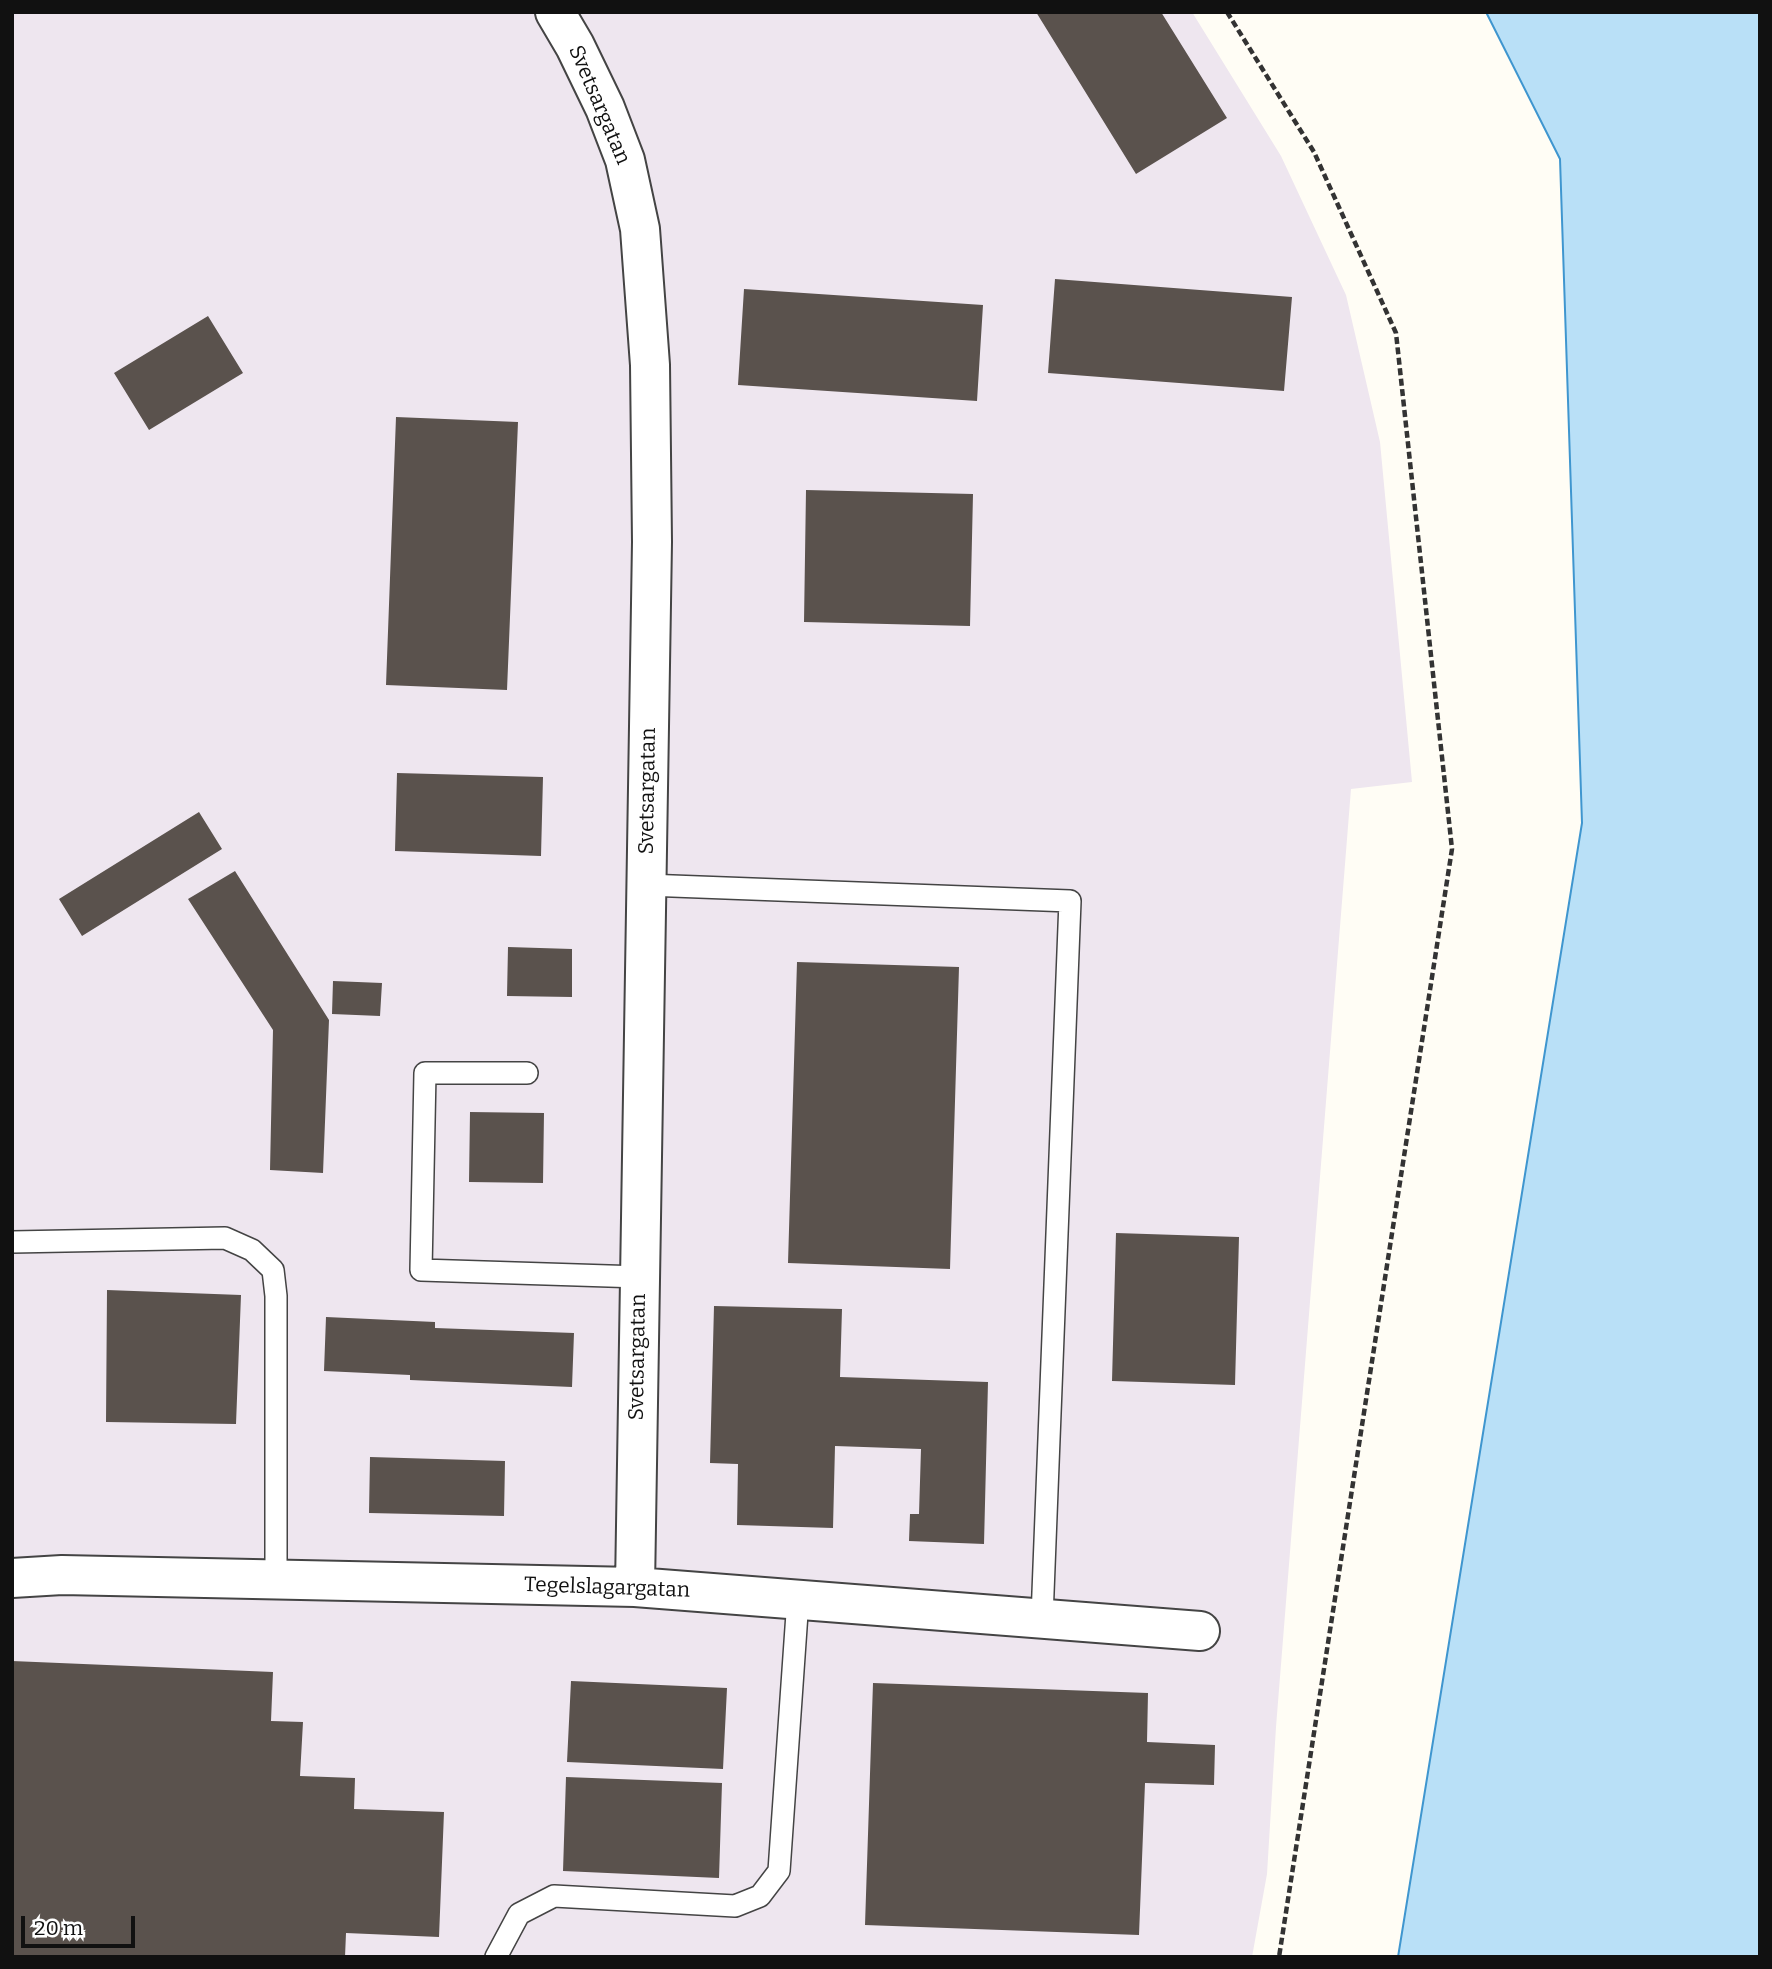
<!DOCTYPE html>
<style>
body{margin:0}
#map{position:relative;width:1772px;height:1969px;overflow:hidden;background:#fffdf5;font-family:Bitter,serif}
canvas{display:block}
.frame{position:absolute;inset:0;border:14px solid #111;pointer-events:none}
.scale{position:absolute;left:21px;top:1916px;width:114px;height:32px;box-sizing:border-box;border:4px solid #111;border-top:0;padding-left:9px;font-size:21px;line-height:24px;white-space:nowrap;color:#111;-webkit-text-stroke:5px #fff;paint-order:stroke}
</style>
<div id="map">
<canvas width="1772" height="1969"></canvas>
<div class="frame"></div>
<div class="scale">20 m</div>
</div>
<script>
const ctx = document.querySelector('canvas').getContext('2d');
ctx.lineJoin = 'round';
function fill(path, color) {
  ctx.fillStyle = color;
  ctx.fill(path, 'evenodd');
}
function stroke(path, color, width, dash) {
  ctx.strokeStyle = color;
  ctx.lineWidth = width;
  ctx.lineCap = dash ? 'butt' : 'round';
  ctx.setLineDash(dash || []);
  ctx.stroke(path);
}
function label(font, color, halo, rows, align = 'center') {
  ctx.font = font + ' Bitter,serif';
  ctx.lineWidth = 7;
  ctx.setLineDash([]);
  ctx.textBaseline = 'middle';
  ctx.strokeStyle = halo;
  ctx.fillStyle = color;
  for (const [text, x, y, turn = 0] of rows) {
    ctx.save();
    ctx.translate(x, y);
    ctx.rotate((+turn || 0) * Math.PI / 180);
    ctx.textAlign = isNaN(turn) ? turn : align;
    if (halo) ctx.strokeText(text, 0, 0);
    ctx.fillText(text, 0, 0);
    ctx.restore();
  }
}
fill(new Path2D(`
 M12,12H1192L1281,156L1346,295L1380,442L1412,782L1351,789L1276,1727L1267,1874L1252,1957H12Z`), '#eee6ef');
const water = new Path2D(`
 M1486,12H1760V1957H1398L1582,823L1560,159Z`);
fill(water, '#b9e0f7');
stroke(water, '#3f96cf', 2);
fill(new Path2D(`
 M1036,12H1161L1227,118L1136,174Z
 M1055,279L1292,297L1284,391L1048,373Z
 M744,289L983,305L977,401L738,385Z
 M208,316L243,373L149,430L114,373Z
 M396,417L518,422L507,690L386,685Z
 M806,490L973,494L970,626L804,622Z
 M397,773L543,777L541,856L395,851Z
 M199,812L222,849L82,936L59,899Z
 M235,871L329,1020L323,1173L270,1170L273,1030L188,899Z
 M508,947L572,949V997L507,996Z
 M797,962L959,967L950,1269L788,1263Z
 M333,981L382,983L380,1016L332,1014Z
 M470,1112L544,1113L543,1183L469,1182Z
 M1116,1233L1239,1237L1235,1385L1112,1381Z
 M107,1290L241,1295L236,1424L106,1422Z
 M714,1306L842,1309L840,1377L988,1382L984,1544L909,1541L910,1514H919L921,1449L835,1446L833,1528L737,1525L738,1464L710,1463Z
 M326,1317L435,1322V1328L574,1333L572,1387L410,1380V1375L324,1371Z
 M370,1457L505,1461L504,1516L369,1513Z
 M12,1661L273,1672L271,1721L303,1722L300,1776L355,1778L354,1809L444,1812L439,1937L346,1933L345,1957H12Z
 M571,1681L727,1688L723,1769L567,1762Z
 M873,1683L1148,1693L1147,1742L1215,1745L1214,1785L1145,1783L1139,1935L865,1925Z
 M566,1777L722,1783L719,1878L563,1871Z`), '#5a524d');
const lane = new Path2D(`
 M646,885L1070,901L1042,1618
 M527,1073H425L421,1270L640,1277
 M12,1242L225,1238L252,1250L273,1270L276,1296V1579
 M496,1957L519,1914L554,1896L735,1906L760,1896L779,1871L798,1599`);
const street = new Path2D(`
 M555,12L575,46L605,108L625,160L640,229L650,365L652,542L635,1587
 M12,1578L62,1575L635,1587L1200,1631`);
stroke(lane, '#444', 24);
stroke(street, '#444', 42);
stroke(new Path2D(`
 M1227,12L1314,152L1396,333L1452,849L1279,1957`), '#333', 4.5, [7, 3.5]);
stroke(lane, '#fff', 21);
stroke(street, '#fff', 38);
label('21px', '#111', '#fff', [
 ["Svetsargatan",599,105,67],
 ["Svetsargatan",648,791,-89],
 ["Svetsargatan",638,1357,-89],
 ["Tegelslagargatan",607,1588,2]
]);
</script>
